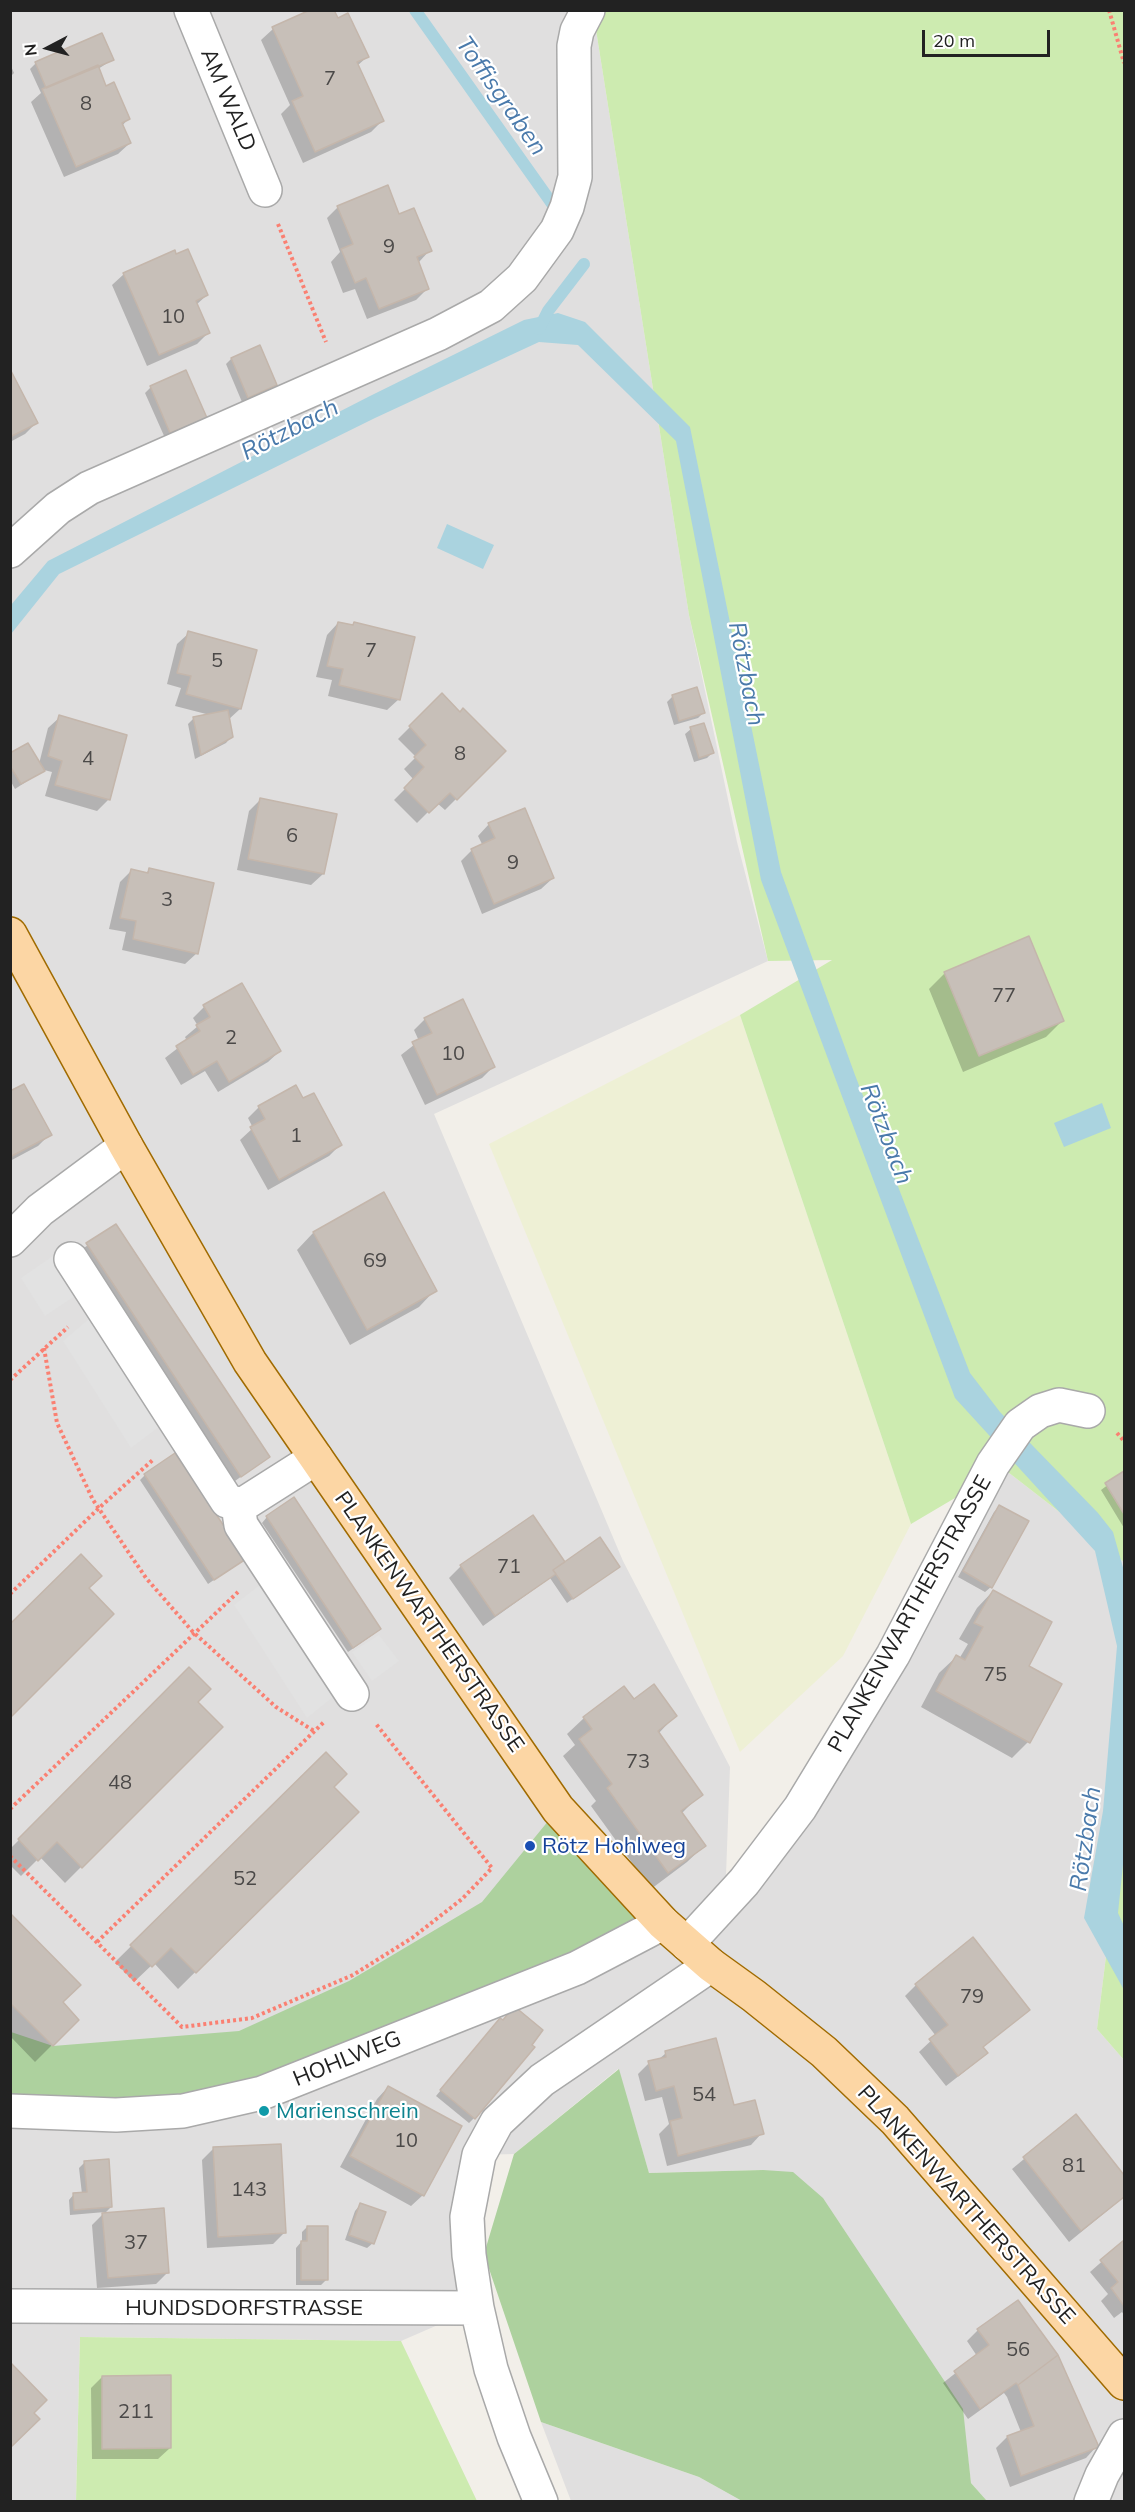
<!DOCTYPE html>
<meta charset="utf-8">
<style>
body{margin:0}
#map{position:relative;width:1135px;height:2512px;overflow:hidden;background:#f2efe9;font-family:Mulish,sans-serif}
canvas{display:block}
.frame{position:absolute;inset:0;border:12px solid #222;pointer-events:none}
.north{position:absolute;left:18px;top:18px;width:60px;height:60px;-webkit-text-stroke:4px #fff;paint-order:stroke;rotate:264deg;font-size:16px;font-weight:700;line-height:24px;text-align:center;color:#222}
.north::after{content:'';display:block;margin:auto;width:21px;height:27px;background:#222;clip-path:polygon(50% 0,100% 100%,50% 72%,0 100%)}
.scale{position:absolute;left:922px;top:30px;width:128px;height:27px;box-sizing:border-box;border:3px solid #222;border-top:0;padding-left:8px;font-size:18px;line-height:21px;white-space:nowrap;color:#222;-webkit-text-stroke:4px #fff;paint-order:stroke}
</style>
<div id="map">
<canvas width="1135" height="2512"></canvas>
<div class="frame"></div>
<div class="north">N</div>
<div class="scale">20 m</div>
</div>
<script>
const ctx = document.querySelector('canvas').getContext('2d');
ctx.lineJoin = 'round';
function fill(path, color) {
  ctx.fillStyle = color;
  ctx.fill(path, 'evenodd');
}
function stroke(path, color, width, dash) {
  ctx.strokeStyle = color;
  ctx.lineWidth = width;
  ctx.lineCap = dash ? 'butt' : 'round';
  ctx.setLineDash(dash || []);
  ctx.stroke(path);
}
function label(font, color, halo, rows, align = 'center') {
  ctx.font = font + ' Mulish,sans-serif';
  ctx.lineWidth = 4.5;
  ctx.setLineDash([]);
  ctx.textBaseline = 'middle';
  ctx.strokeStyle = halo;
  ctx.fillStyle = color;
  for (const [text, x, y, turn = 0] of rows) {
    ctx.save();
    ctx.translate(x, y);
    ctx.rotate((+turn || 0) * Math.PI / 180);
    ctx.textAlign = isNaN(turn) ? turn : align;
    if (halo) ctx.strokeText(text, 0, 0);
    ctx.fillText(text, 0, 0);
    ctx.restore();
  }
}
fill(new Path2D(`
 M11,11H593L689,615L737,842L768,961L434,1114L623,1561L730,1767L726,1875L791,1800L1004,1469L1124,1562V1811L1097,2029L1124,2060V2501H987L971,2483L962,2409L763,2170L649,2173L618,2069L514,2154L479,2155L477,2308L401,2341L80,2337L76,2501L11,2502Z
 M541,2422L699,2477L742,2501H571Z`), '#e0dfdf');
fill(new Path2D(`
 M740,1015L911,1524L843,1656L740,1752L489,1144Z`), '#eef0d5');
fill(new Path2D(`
 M593,11H1124V1562L1004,1469L911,1524L740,1015L832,960L768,961L689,615Z
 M1124,1811V2060L1097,2029Z
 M80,2337L401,2341L477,2501L76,2502Z`), '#cdebb0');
fill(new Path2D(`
 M558,1809L663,1923L262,2093L11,2111V2032L53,2046L239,2031L349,1981L482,1902Z
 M619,2069L649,2173L763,2170L793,2172L823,2198L963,2409L971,2483L987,2501H742L699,2477L541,2422L484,2254L514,2154Z`), '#add19e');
fill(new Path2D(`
 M60,1251L84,1290L45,1316L21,1278Z
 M91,1317L160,1426L131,1448L63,1341Z
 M265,1581L338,1693L307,1718L234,1605Z
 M379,1635L399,1661L372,1681L352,1652Z`), '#e2e2e2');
fill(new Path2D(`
 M558,313L585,322L690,427L781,872L855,1075L970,1373L1000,1412L1098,1513L1113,1532L1124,1571V1855L1118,1913L1124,1926V1990L1084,1918L1103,1811L1117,1646L1095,1551L955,1398L761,880L676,441L578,345L539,342L375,418L59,574L11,634V605L48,561L370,396L524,320Z
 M447,524L494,545L483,569L437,548Z
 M1102,1103L1111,1128L1064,1147L1054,1123Z`), '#aad3df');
fill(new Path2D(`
 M313,10L337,20L367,57L357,66L382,121L371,132L303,163L281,114L290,105L261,40L273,29Z
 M112,60L98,69L105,88L128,119L122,126L130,143L118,154L64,177L31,102L41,93L30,69L36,63Z
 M10,64L14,73L10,77Z
 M338,207L399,216L430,250L419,262L428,288L416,300L367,319L355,289L343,293L331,262L340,252L327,218Z
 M124,274L207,295L196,305L208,333L197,344L147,366L112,285Z
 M231,359L276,384L270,390L242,402L226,364Z
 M10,372L36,423L25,434L10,442Z
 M151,387L205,417L200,423L165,438L145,393Z
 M338,623L351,626L354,624L399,699L387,710L328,696L332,680L316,677L327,635Z
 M189,633L240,709L228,720L231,737L226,743L195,759L188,724L194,718L210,715L175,706L181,688L167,684L177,644Z
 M696,689L704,712L698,718L674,725L667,702L672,697Z
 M442,695L459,714L504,751L445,810L437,803L417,823L394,800L414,780L404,769L416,757L398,739Z
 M60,717L126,736L108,800L97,811L45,796L52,772L44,770L15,789L10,780V755L39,764L48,728Z
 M691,729L712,753L707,758L694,762L685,734Z
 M260,800L323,874L311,885L237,870L249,811Z
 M489,824L553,878L541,889L482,914L461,861L472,850L482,844L478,836Z
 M149,870L197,953L185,964L122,950L126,932L109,929L120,882L131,871L145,874Z
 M945,973L1063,1020L1046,1037L963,1072L929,989Z
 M204,1007L280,1051L268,1062L218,1092L205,1071L181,1085L165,1058L187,1041L185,1037L198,1026L193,1018Z
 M425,1019L493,1067L482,1078L425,1105L401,1055L419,1041L414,1030Z
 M10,1093L50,1134L38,1146L10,1161Z
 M303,1100L340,1145L329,1156L268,1190L240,1140L253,1128L248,1118L259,1107Z
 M383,1194L435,1290L419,1307L350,1345L297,1250L313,1233Z
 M115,1226L268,1457L235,1481L81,1250Z
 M1124,1473V1528L1101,1490Z
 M145,1475L244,1559L208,1584L140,1480Z
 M999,1507L991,1587L985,1592L958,1577L994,1512Z
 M267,1517L379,1629L374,1634L348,1652L262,1523Z
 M532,1517L563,1562L618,1566L567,1603L550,1578L483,1626L449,1578L461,1566Z
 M993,1591L1027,1666L1028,1742L1012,1758L921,1707L939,1673L956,1657L959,1659L968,1644L959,1639L977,1608Z
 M189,1669L196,1702L221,1727L65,1883L40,1857L21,1876L10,1865V1849Z
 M633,1701L675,1716L658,1734L701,1794L681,1814L704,1846L687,1862L651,1889L591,1806L596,1801L563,1756L575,1745L567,1734L584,1718Z
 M326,1754L332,1787L357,1812L178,1989L154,1963L134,1982L115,1962Z
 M10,1915L60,2002L77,2020L35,2062L10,2036Z
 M916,1985L1028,2010L982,2048L986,2053L974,2064L946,2086L919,2052L936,2036L905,1996Z
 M502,2022L474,2118L469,2123L436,2096L495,2025Z
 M666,2053L733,2107L762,2133L751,2145L667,2166L659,2134L669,2124L662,2097L645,2101L638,2074L649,2063L658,2060Z
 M388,2087L423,2195L411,2206L340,2167L377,2099Z
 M1076,2116L1124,2177V2197L1069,2242L1012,2169Z
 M213,2149L284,2233L273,2244L207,2248L202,2160Z
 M85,2162L111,2207L104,2214L168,2272L156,2284L97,2288L92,2225L105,2212L70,2215L69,2200L74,2194H82L79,2168Z
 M360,2205L373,2243L367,2248L345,2240L355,2211Z
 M307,2227L327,2279L321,2285H296V2248L302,2241V2232Z
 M1124,2242V2315L1122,2312L1114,2318L1101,2301L1108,2294L1090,2272Z
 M978,2330L1097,2446L1086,2458L1010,2487L996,2448L1007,2437L1021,2432L1007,2397L1004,2393L968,2419L943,2383L977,2356L967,2341Z
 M102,2377L170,2448L158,2459H92L91,2388Z`), '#0003');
stroke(new Path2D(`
 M415,10L553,205
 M539,329L548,311L584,264`), '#aad3df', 12);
const building = new Path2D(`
 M310,10H334L338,18L348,13L369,57L357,62L384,121L315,152L292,101L303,96L272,27Z
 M102,33L114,60L46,88L35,62Z
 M98,65L106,86L114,82L130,119L122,123L131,143L76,167L42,89Z
 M388,185L399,214L414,208L432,251L417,257L429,289L379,309L366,278L355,283L341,249L353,244L337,206Z
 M188,249L208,295L196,301L210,333L159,355L123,273L175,250L176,254Z
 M260,345L277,385L248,398L231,358Z
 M10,369L38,423L10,437Z
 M186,370L207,418L170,433L150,386Z
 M338,622L353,625L354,622L415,637L400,700L339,685L343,669L327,666Z
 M188,631L257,650L241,709L186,694L191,676L177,673Z
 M697,687L705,713L679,721L672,695Z
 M442,693L460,712L463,708L506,751L457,800L450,793L429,813L404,788L424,767L414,757L426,745L409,726Z
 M228,710L233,737L201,755L193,717Z
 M59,715L127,735L110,800L55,785L62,761L48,756Z
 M704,723L714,753L699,758L690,727Z
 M28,743L45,771L21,784L10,766V753Z
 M260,798L337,814L324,874L248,859Z
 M525,808L554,878L494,904L471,849L495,838L488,823Z
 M149,868L214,883L198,954L133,939L136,921L120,918L131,869L148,873Z
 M1029,936L1064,1021L979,1056L944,972Z
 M242,983L281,1051L229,1082L217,1061L193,1075L176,1046L200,1031L196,1025L210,1017L203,1005Z
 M463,999L495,1067L437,1095L412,1042L432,1033L424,1018Z
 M24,1084L52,1135L10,1157V1091Z
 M296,1085L303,1098L314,1093L342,1145L279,1180L250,1127L265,1119L258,1106Z
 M384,1192L437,1291L367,1330L313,1232Z
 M116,1224L270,1457L241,1477L86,1243Z
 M175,1453L246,1559L214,1580L144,1474Z
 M1124,1471V1514L1105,1483Z
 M294,1497L381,1629L353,1648L266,1516Z
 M999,1505L1029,1521L992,1588L963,1571Z
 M533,1515L565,1562L553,1570L556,1574L495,1616L460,1565Z
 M600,1537L620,1567L573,1599L553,1570Z
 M81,1554L102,1576L89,1588L114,1614L10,1718V1624Z
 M993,1590L1052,1622L1029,1666L1062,1684L1030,1743L936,1691L956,1655L965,1660L983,1627L974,1623Z
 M189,1667L211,1689L198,1702L223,1727L82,1868L57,1842L38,1861L18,1839Z
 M654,1684L677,1716L658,1731L703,1795L681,1811L706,1846L668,1873L607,1788L612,1784L579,1739L592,1729L583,1717L624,1686L634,1699Z
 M326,1752L347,1774L334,1787L359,1812L196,1973L171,1948L152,1967L130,1945Z
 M10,1913L81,1985L63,2002L79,2020L53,2046L10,2003Z
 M973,1937L1030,2010L983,2047L988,2053L958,2076L929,2039L948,2025L915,1984Z
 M514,2006L543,2030L532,2045L535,2047L475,2119L440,2090L500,2018L503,2020Z
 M716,2038L734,2105L755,2100L764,2134L678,2156L670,2121L682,2118L674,2086L656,2091L648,2061L666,2057L665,2051Z
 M388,2086L462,2126L424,2196L350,2156Z
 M1076,2114L1124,2175V2197L1081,2231L1023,2157Z
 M281,2144L286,2233L218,2237L213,2147Z
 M109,2159L112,2207L74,2210L73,2193L87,2192L84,2161Z
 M360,2203L386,2212L374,2244L349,2235Z
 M164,2208L169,2273L108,2278L102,2213Z
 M307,2226H328V2280H301V2241H307Z
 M1124,2240V2306L1111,2288L1118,2282L1100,2260Z
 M1018,2300L1058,2355L1018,2385L1016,2383L980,2409L954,2371L989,2345L977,2329Z
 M1058,2355L1099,2447L1021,2476L1007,2436L1034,2426L1018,2385Z
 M10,2362L47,2400L34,2413L40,2419L10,2448Z
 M171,2375V2448L102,2449V2376Z`);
fill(building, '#c7bfb8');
stroke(building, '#c4b6ab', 1.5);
const minor = new Path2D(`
 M191,10L265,190
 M10,551L58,508L89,488L438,334L491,306L522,278L557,230L567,207L575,177L574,46L577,31L588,10
 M10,1240L40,1210L126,1146
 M71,1259L227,1501L242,1505
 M316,1458L242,1505L239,1512L241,1525L352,1694
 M687,1944L744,1882L800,1808L893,1655L993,1464L1020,1425L1040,1411L1059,1405L1088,1411
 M10,2111L116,2115L183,2111L262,2093L577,1968L663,1923
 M10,2306L477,2308
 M541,2502L514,2437L491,2369L477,2308L469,2255L467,2217L479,2155L497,2122L542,2080L711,1965
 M1091,2502L1102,2475L1124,2436`);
const major = new Path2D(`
 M10,934L126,1146L250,1362L558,1809L663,1923L711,1965L754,1996L824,2052L895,2120L1124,2383`);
stroke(minor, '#a9a9a9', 36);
stroke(major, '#a06b00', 36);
stroke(new Path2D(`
 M1109,10L1124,63
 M278,224L326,342
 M44,1348L57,1423L93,1500L146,1578L193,1632L276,1707L314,1731
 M10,1380L68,1327
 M1117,1433L1124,1441
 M10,1594L99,1508L154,1459
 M10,1809L238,1592
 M10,1856L182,2027L252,2018L353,1975L412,1938L462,1899L492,1868L376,1724
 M97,1942L325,1721`), '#fa8072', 4, [3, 3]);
stroke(minor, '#fff', 33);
stroke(major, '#fcd6a4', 33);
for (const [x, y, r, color] of [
 [530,1846,6,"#1a4fb4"],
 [264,2111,6,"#0f9aa8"]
]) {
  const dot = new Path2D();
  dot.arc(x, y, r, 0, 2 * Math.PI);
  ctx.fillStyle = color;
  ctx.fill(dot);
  stroke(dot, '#fff', 2);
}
label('20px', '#4b4948', null, [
 ["7",330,79],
 ["8",86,104],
 ["9",389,247],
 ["10",173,317],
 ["7",371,651],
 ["5",217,661],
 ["8",460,754],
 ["4",88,759],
 ["6",292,836],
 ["9",513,863],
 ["3",167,900],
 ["77",1004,996],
 ["2",231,1038],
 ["10",453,1054],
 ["1",296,1136],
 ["69",375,1261],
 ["71",509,1567],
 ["75",995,1675],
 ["73",638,1762],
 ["48",120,1783],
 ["52",245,1879],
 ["79",972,1997],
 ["54",704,2095],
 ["10",406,2141],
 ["81",1074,2166],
 ["143",249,2190],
 ["37",136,2243],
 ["56",1018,2350],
 ["211",136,2412]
]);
label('22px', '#222', '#fff', [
 ["AM WALD",228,100,67],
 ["PLANKENWARTHERSTRASSE",910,1614,-61],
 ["PLANKENWARTHERSTRASSE",429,1622,55],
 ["HOHLWEG",347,2059,-22],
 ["PLANKENWARTHERSTRASSE",966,2205,48],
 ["HUNDSDORFSTRASSE",244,2308]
]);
label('22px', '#164399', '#fff', [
 ["Rötz Hohlweg",542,1846]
], 'left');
label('22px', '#0d838f', '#fff', [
 ["Marienschrein",276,2111]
], 'left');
label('italic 24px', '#4a7aab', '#fff', [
 ["Toffisgraben",501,96,55],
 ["Rötzbach",290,430,-27],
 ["Rötzbach",746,674,79],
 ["Rötzbach",886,1134,69],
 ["Rötzbach",1086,1839,-82]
]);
</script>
